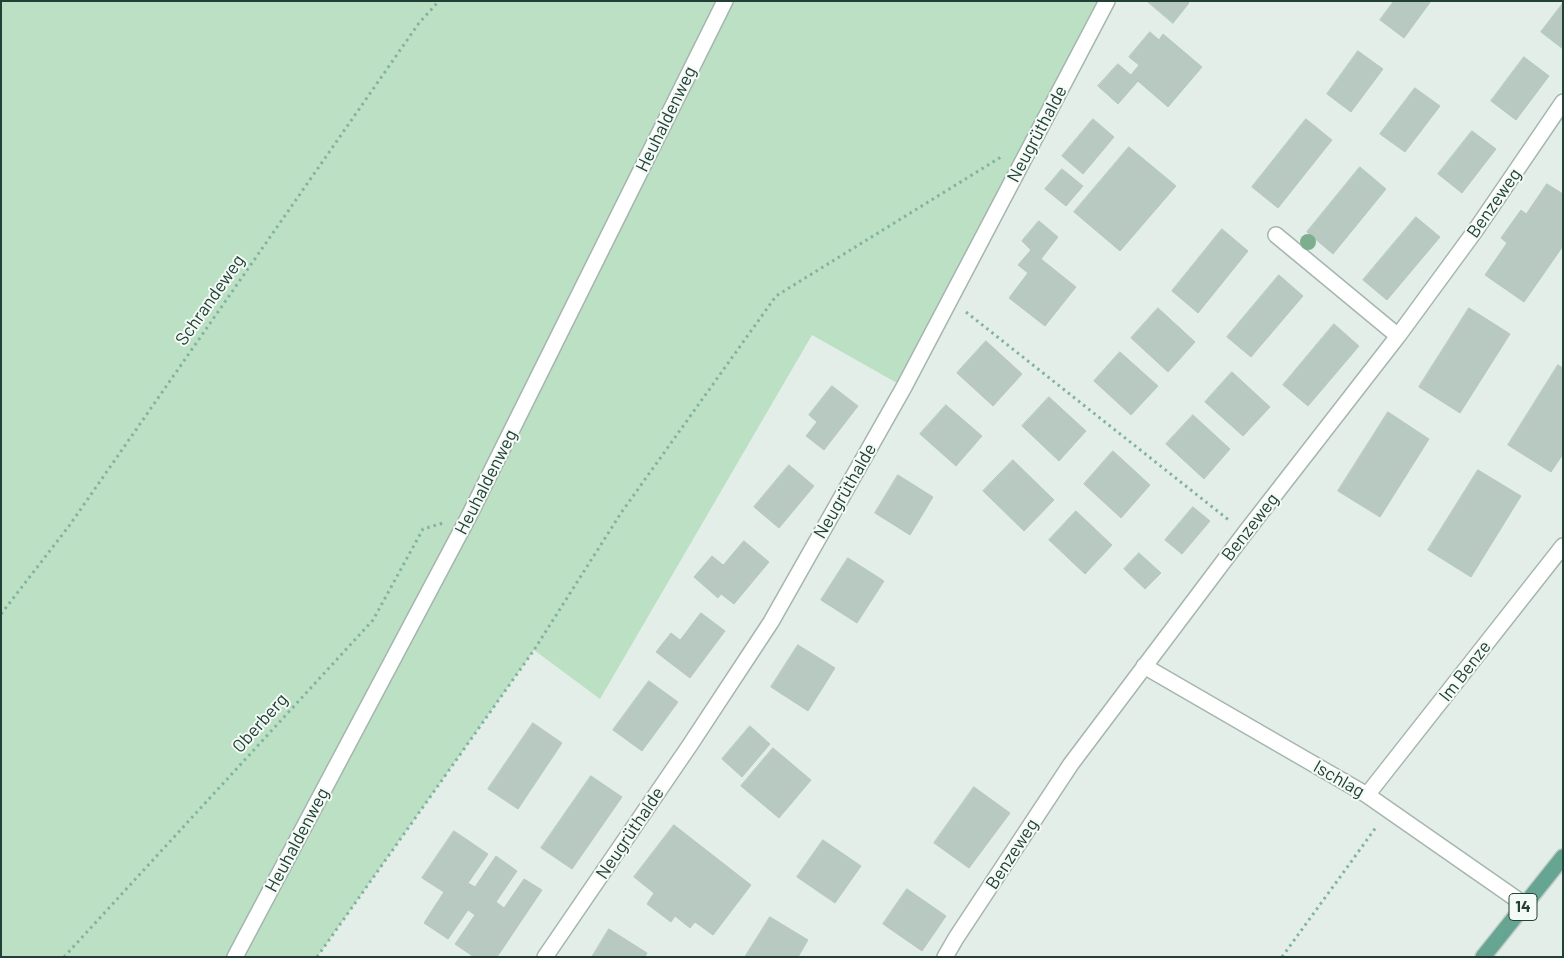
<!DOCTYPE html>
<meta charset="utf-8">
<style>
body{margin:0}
#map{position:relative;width:1564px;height:958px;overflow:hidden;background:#e3eee8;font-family:Barlow,sans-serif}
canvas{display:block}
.frame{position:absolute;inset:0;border:2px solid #224036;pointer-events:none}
</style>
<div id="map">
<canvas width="1564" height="958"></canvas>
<div class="frame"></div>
</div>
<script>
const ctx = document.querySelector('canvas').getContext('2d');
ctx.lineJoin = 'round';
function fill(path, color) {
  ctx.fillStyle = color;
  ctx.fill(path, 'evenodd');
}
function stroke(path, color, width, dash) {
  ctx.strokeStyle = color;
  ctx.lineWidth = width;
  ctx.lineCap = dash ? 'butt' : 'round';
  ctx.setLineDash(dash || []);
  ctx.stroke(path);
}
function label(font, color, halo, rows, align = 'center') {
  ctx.font = font + ' Barlow,sans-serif';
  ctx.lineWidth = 4;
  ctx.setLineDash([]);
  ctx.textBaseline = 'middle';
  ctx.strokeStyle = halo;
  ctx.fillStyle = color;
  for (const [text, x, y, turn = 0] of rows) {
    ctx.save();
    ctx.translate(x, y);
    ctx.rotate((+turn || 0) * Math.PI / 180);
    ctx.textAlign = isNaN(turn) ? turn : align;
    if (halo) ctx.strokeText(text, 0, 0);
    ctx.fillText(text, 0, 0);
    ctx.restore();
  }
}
fill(new Path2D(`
 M1,1H1107L904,387L812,335L600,699L534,650L317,957H1Z`), '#bbe0c3');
const building = new Path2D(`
 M1147,1H1187L1189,3L1173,23Z
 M1394,1H1431L1404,38L1380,20Z
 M1563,3V49L1541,32Z
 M1150,32L1159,40L1163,34L1202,67L1168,107L1131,75L1139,65L1129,57Z
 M1358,51L1383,69L1351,112L1327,94Z
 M1524,57L1549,76L1516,120L1491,101Z
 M1118,64L1138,81L1118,104L1098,86Z
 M1415,88L1440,106L1405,152L1380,134Z
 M1093,119L1114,137L1083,174L1062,156Z
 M1306,119L1332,140L1278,208L1252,187Z
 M1472,131L1496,149L1462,193L1438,174Z
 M1129,147L1176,186L1120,251L1074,212Z
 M1360,167L1386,189L1333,254L1307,232Z
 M1062,169L1083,186L1066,206L1045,189Z
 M1547,184L1563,194V246L1524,302L1485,275L1507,243L1501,238L1521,210L1526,214Z
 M1416,217L1440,237L1387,300L1363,280Z
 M1039,221L1058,237L1041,259L1076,287L1045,326L1009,298L1028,273L1018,265L1031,250L1022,241Z
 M1222,229L1248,251L1198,313L1172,291Z
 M1279,275L1303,296L1251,357L1227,337Z
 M1158,308L1195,342L1168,372L1131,338Z
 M1469,308L1510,334L1460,413L1419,387Z
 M1334,324L1359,346L1308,406L1283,385Z
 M986,341L1022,374L993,406L957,373Z
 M1120,352L1158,386L1131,415L1094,381Z
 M1558,365L1563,368V454L1551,472L1508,445Z
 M1232,372L1270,407L1243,436L1205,402Z
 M832,386L858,406L824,450L806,436L817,422L809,415Z
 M1049,397L1086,431L1059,461L1022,426Z
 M946,405L982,436L956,466L920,434Z
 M1388,412L1429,439L1380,517L1338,491Z
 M1193,415L1230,449L1204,479L1166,444Z
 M1113,451L1150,485L1121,518L1084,484Z
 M1013,460L1054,500L1024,531L983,491Z
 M789,465L814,486L779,528L754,507Z
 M1478,470L1521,496L1471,577L1428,550Z
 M898,475L933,497L910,535L875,513Z
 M1193,507L1210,521L1182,554L1165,540Z
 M1076,511L1112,545L1085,574L1049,540Z
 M744,541L769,562L734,604L721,594L718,598L694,577L712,556L723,565Z
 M1139,553L1161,573L1145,589L1124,569Z
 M848,558L884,581L857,623L821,600Z
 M701,613L725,631L690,678L656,652L671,633L680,640Z
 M798,645L835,668L808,711L771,687Z
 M649,681L678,702L642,751L613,730Z
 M533,723L562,743L518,809L488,789Z
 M750,726L770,744L742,777L722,759Z
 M773,748L811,780L779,818L741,786Z
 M591,776L622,797L572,869L541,848Z
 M974,787L1010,813L969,868L934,843Z
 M674,825L751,885L713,935L695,922L690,928L675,916L671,922L647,904L654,893L634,877Z
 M454,831L488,854L468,883L475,887L496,856L517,871L496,902L504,908L524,879L542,890L497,957H474L455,944L475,915L468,910L448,939L424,923L444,892L422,878Z
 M823,840L861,866L835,903L797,877Z
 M907,889L946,916L922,951L883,924Z
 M770,917L808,940L798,957H745Z
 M609,929L647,953L645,957H592Z`);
fill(building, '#b8c9c1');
stroke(building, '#b5c8bf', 1);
const minor = new Path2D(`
 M1276,235L1398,336
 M1144,666L1367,795L1525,905
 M1367,795L1563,546
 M235,957L469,516L725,1
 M545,957L690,745L771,622L904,387L1107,1
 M945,957L956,938L1071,764L1245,533L1398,336L1475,231L1563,102`);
const major = new Path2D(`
 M1483,957L1563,857`);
stroke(minor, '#a5b6af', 18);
stroke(major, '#c1cac7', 18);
stroke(new Path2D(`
 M966,312L1230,521
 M1,614L69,526L419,23L439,1
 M64,957L373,620L423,529L443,523
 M317,957L534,650L621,513L776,296L1001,157
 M1282,957L1377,826`), '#82b3a1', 3, [2.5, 4]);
stroke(minor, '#fff', 15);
stroke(major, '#65a592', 15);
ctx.fillStyle = '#7dae8e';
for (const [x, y] of [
 [1308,242]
]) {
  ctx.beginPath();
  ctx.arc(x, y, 8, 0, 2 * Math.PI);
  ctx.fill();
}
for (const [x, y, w] of [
 [1523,907,28]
]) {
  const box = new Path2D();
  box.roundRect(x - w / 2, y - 13.5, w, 27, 4);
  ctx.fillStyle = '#f4faf6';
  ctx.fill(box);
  stroke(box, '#224036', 1);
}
label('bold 16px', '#224036', null, [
 ["14",1523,907]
]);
label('18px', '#224036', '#f4faf6', [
 ["Heuhaldenweg",666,119,-64],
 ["Neugrüthalde",1037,134,-62],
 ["Benzeweg",1494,203,-55],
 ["Schrandeweg",210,300,-55],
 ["Heuhaldenweg",486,482,-63],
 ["Neugrüthalde",845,491,-60],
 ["Benzeweg",1250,527,-52],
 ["Im Benze",1465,671,-52],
 ["Oberberg",260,723,-48],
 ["Ischlag",1339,779,30],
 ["Neugrüthalde",630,833,-56],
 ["Heuhaldenweg",297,840,-62],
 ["Benzeweg",1012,854,-57]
]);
</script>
